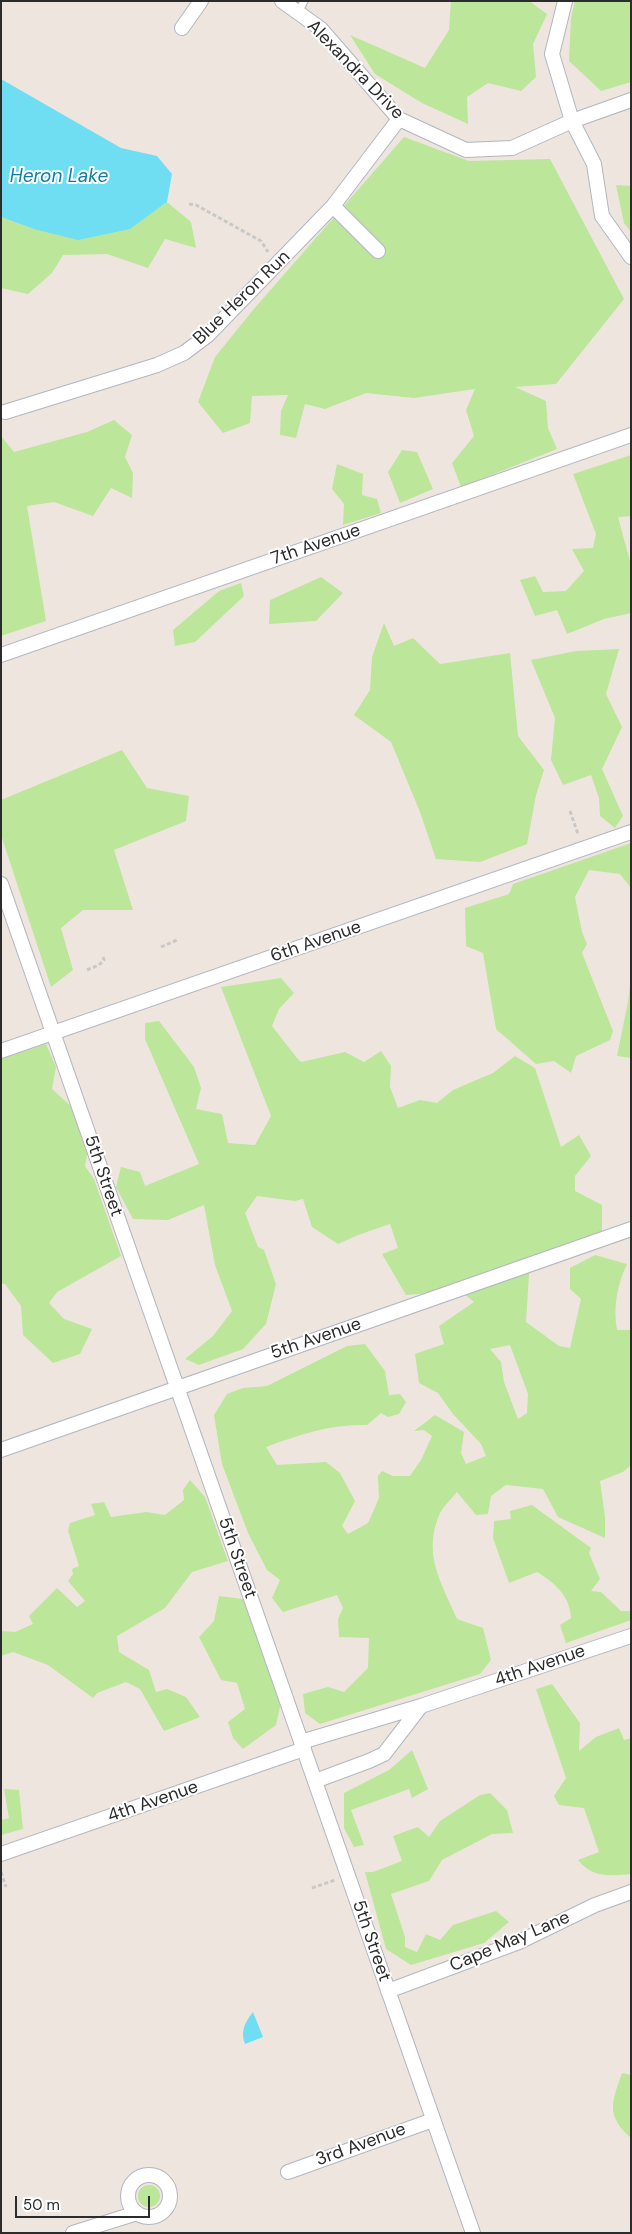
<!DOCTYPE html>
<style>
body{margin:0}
#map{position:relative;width:632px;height:2234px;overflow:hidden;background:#eee6de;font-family:"DM Sans",sans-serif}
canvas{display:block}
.frame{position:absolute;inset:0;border:2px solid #2c2c2c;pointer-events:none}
.scale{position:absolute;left:15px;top:2196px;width:135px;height:22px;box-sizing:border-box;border:2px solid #2c2c2c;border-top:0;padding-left:6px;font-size:15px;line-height:18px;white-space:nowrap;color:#2c2c2c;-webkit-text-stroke:4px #fff;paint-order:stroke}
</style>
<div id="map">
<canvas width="632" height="2234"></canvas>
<div class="frame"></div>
<div class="scale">50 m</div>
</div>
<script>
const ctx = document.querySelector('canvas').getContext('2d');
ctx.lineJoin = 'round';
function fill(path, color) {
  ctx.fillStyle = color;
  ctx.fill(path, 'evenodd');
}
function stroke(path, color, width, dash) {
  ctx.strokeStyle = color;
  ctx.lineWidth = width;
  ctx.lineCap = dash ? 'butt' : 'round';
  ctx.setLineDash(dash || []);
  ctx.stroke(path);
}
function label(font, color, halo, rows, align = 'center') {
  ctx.font = font + ' "DM Sans",sans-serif';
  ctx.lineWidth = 4;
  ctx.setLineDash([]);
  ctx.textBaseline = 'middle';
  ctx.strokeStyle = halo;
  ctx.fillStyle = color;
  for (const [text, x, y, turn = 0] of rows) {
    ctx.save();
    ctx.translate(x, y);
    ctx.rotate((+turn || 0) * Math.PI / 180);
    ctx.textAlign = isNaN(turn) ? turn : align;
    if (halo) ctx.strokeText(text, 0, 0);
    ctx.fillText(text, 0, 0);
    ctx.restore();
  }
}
fill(new Path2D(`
 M451,1H529L547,14L533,44L536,77L521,91L488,83L467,97L468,124L422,103L375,74L350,35L425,68L449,30Z
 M575,1H631V82L601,91L569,61L571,18Z
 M404,137L469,161L550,159L624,299L556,384L515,387L546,401L548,428L557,449L461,487L452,463L474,436L466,410L475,389L414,398L366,393L325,409L305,404L296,438L280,435L281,411L288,395L252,396L250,423L223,433L198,402L215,357L253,310Z
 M616,185L631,186V232L624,223Z
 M167,202L191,222L196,248L165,239L148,268L107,254L63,255L52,273L28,294L1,288V217L34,229L130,228Z
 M114,420L132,435L125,457L133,473L132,498L111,488L93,516L54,502L27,506L46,621L1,636V436L14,452L87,432Z
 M402,450L417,452L433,489L400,503L388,472Z
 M631,455V516L618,517L631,565V613L604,619L567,634L557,610L535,616L520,580L535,576L543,592L566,591L584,571L572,549L593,548L596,534L573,474Z
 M337,464L363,474L362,495L377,499L381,513L343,525L344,504L332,489Z
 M321,577L343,593L316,621L269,624L270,600Z
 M241,583L244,596L195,642L175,646L173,630L219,591Z
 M384,623L394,646L413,638L440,664L510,653L518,736L544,770L536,795L527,844L480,862L436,859L420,812L391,742L354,715L370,690L372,657Z
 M619,649L606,694L622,727L602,769L623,816L615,828L600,816L599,798L591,775L563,785L551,760L555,718L531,660L576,651Z
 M122,750L147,788L189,796L186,821L114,850L133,910H83L61,928L73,970L51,987L1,835V800Z
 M631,843V888L620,874L589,870L575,897L582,932L587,944L582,953L613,1031L610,1040L576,1056L571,1073L554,1061L536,1064L496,1029L483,953L466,946L465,908L509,894L513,884Z
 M631,976V1058L617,1056L628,1002Z
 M281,978L294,993L279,1009L272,1026L297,1058L301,1062L345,1052L364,1062L381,1051L391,1066L390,1087L398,1108L420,1100L437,1103L453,1090L493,1073L515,1056L535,1068L561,1147L579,1135L591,1156L575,1176V1191L602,1205V1233L525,1260L529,1274L526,1322L559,1346L570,1348L581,1299L570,1289V1268L595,1255L627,1264C617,1285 613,1308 617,1330H631V1465L623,1472L600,1481L605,1517V1538L558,1517L543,1489L506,1485L491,1496L488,1514L476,1515L457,1492C452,1498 444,1506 440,1513C422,1554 441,1582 457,1619L483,1628L491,1660L480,1674L320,1724L305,1713L303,1694L328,1687L344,1692L368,1668L369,1638L339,1637L338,1619L343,1608L337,1595L283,1612L272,1598L280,1580L267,1570L248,1533L222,1464L214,1415L227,1394L243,1388L267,1386L347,1346L365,1344L385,1371L389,1395L400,1394L406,1402L399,1414L388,1417L381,1413L367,1425C330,1424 301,1434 266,1447L277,1465L326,1462L340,1473L355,1501L342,1526L348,1534L368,1523L379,1498L378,1476L382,1471L393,1476H410L421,1460L432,1436L424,1430L414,1431L435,1415L464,1432L461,1453L466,1464L486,1456L481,1444L453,1414L438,1393L419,1383L415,1354L444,1344L439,1326L474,1302L453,1285L432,1293L406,1295L382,1254L398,1248L390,1224L358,1235L338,1244L312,1227L303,1199L295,1201L257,1196L245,1213L258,1247L264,1250L276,1284L266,1324L243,1349L199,1365L185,1359L213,1336L232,1311L215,1265L204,1205L168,1220L133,1219L116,1187L121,1167L140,1172L145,1186L199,1164L145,1039V1023L159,1021L194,1067L201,1088L196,1109L222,1114L228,1143L255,1145L271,1116L221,987ZM510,1345L528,1394L527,1413L518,1419L504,1382L501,1362L490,1349Z
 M46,1044L56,1067L52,1089L72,1107L88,1150L85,1166L94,1179L121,1256L57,1292L49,1303L64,1319L92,1329L80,1354L53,1363L23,1335L21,1306L5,1284L1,1283V1059Z
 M190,1480L205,1497L228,1561L192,1572L165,1608L117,1636L119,1652L149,1670L156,1692L167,1689L186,1697L200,1717L164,1731L140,1689L126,1682L97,1693L93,1698L48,1665L13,1652L1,1656V1631L15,1632L33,1624L29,1616L57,1588L77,1607L85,1601L68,1581L73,1574L72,1569L79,1566L68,1531L70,1523L95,1515L91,1504L104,1502L111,1517L146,1512L165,1515L184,1500L183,1490Z
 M532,1505L591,1548L589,1553L600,1579L591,1591L601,1592L621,1611H631V1620L566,1643L560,1625L571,1618C570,1596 555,1583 537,1572L509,1583L493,1538L494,1521L511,1519L510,1511Z
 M219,1596L243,1599L281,1702L276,1725L243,1749L233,1738L228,1722L245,1709L237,1683L221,1680L199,1637L214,1621Z
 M552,1684L580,1723L579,1751L596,1737L619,1728L624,1740L631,1738V1874C610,1876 592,1878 578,1860L599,1852L584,1808L559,1805L554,1796L566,1778L536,1689Z
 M412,1750L428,1789L412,1798L409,1789L351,1810L364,1845L354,1847L344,1828V1793L389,1770Z
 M4,1789L19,1790L23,1829L1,1835V1820L9,1818Z
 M490,1793L507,1810L513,1833L492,1834L442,1860L429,1881L391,1894L405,1937V1947L417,1952L426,1934L440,1940L453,1925L496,1911L509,1922L484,1943L411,1965L386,1949L365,1872H373L402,1861L393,1836L418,1827L429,1837L440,1821L480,1795Z
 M622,2073L631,2075V2138C605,2115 612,2102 622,2073Z
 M138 2196a11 11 0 1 1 22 0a11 11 0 1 1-22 0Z`), '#bce69a');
fill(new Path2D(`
 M1,79L121,148L157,156L172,174L167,202L130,229L78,240L34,229L1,217Z
 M253,2012L263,2037L245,2044C240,2032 245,2022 253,2012Z`), '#6fdef2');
const service = new Path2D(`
 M298,13L304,1`);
const minor = new Path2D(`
 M282,1L321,29L399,119L466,150L512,148L572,121L631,100
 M565,1L552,54L572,121L594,164L602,216L631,257
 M182,28L201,1
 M333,206L378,251
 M5,412L157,365L184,353L208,335L333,206L399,119
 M1,655L631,435
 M1,884L473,2233
 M1,1051L631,832
 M1,1450L631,1229
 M301,1742L421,1706L631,1636
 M315,1781L369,1761L384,1754L421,1706
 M1,1854L304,1749
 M388,1991L519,1942L595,1905L631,1892
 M288,2172L433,2120
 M128 2196a21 21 0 1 1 42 0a21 21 0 1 1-42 0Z
 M73,2233L137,2213`);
stroke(service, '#b2b6c0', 9);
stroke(minor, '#b2b6c0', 16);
stroke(new Path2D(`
 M189,204L196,205L261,241L268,252
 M570,811L578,834
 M161,947L177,940L176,938
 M87,970L99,965L104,960L103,957
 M1,1872L6,1887
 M312,1888L335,1880`), '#c8c8c8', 3, [4, 2.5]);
stroke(service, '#fff', 7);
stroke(minor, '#fff', 14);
label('18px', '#2c2c2c', '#fff', [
 ["Alexandra Drive",355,70,46],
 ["Blue Heron Run",242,298,-44],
 ["7th Avenue",316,545,-19],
 ["6th Avenue",316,942,-19],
 ["5th Street",103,1176,71],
 ["5th Avenue",316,1339,-19],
 ["5th Street",237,1558,71],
 ["4th Avenue",540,1666,-19],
 ["4th Avenue",153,1802,-19],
 ["5th Street",371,1941,71],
 ["Cape May Lane",510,1942,-23],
 ["3rd Avenue",361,2145,-20]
]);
label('italic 19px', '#0a7fa2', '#fff', [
 ["Heron Lake",59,177]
]);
</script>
